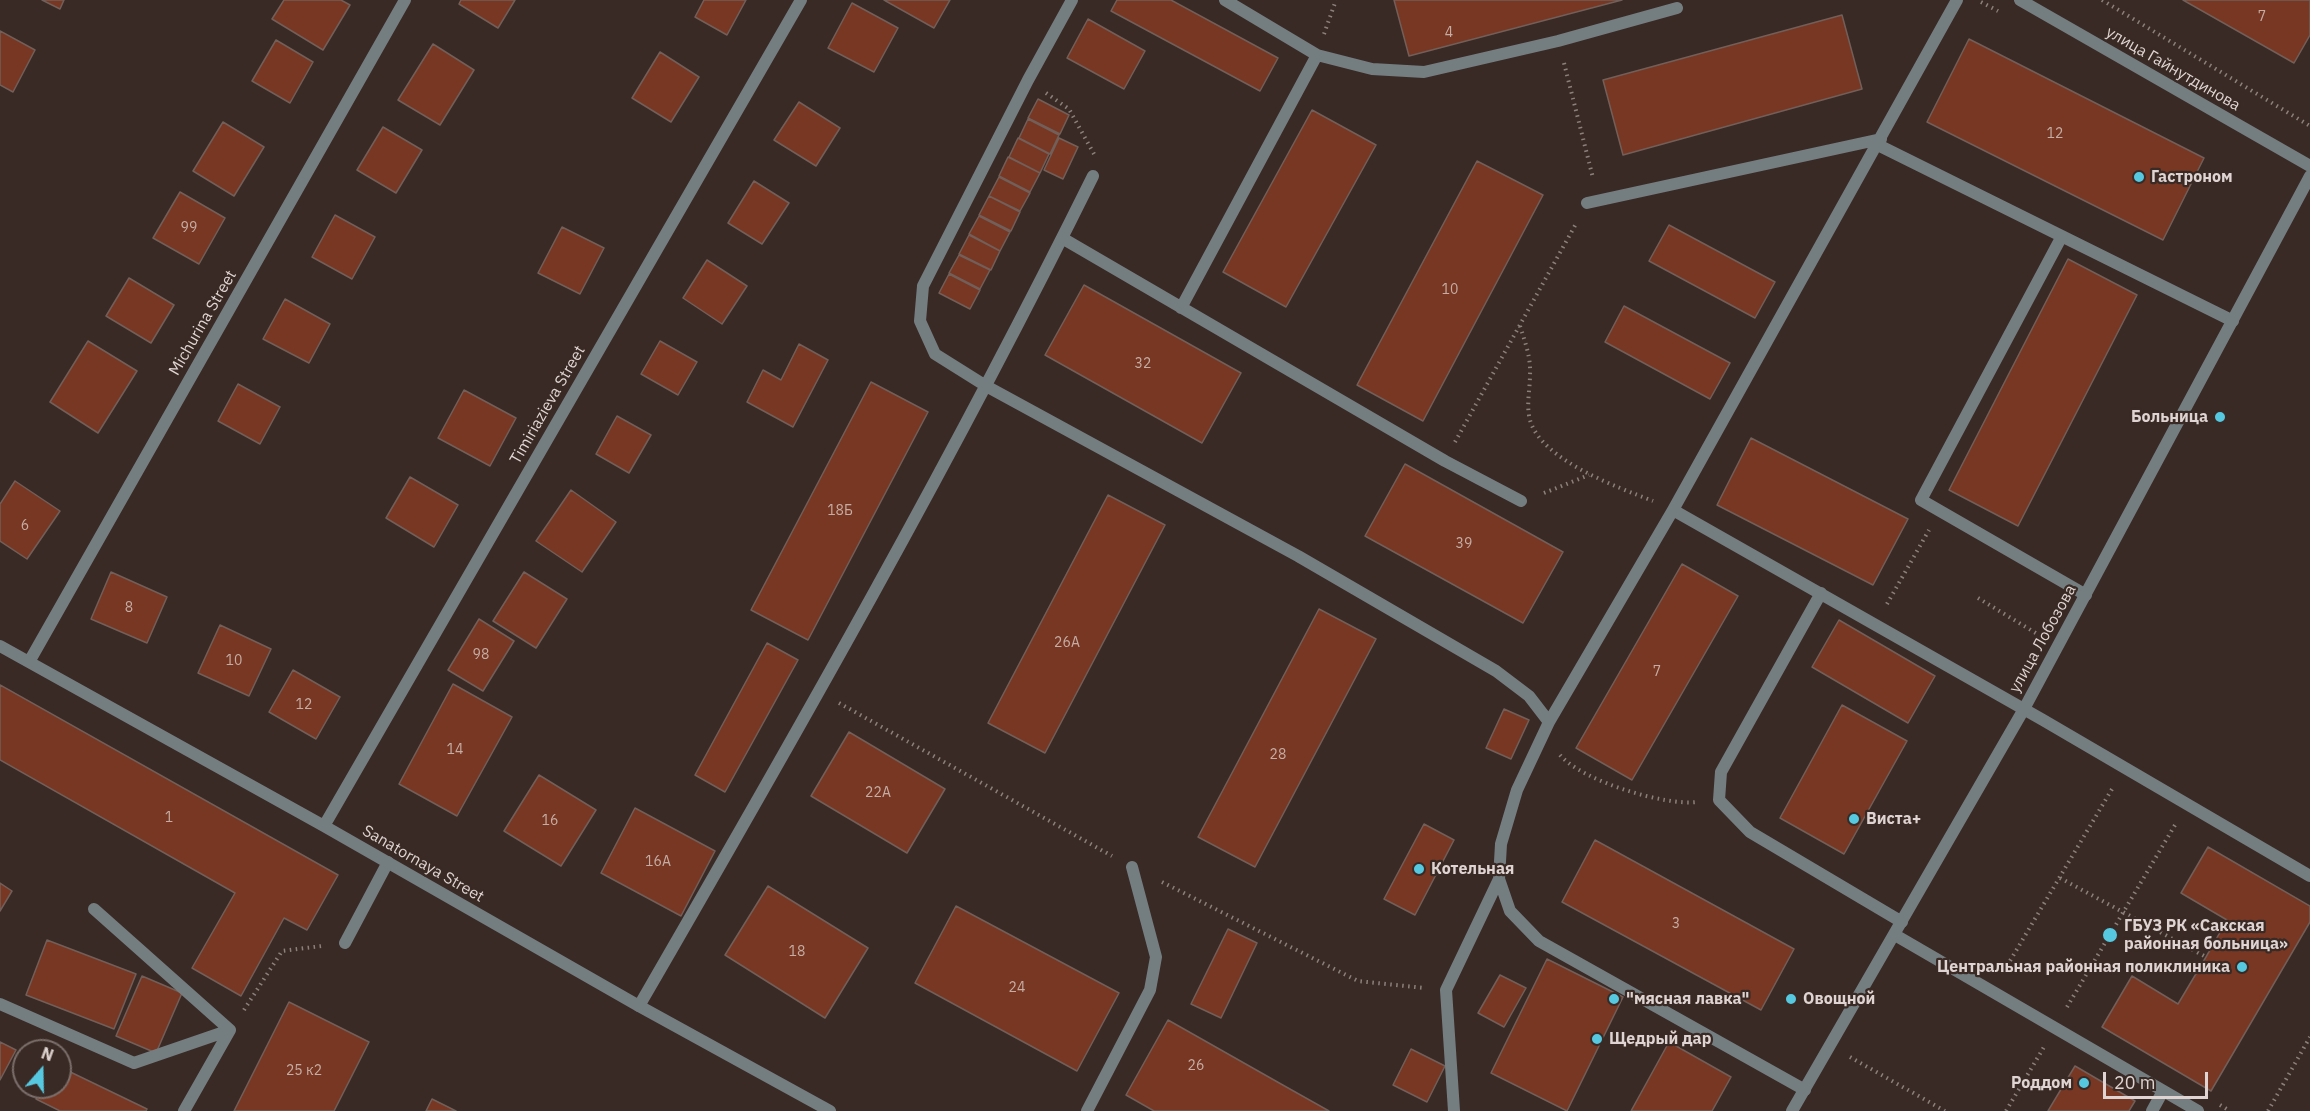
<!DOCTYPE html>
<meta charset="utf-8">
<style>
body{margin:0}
#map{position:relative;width:2310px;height:1111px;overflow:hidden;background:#392a25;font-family:"IBM Plex Sans",sans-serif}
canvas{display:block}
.north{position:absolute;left:12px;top:1039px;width:60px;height:60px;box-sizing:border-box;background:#392a25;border:2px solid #7b6e6a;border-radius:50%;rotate:20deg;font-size:16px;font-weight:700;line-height:24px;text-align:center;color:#dfd4d1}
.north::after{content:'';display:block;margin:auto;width:21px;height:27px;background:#56c9e1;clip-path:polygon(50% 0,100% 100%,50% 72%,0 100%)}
.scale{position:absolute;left:2103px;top:1072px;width:105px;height:27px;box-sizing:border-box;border:3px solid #dfd4d1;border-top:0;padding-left:8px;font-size:18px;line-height:21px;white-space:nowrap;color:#dfd4d1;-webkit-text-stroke:4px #392a25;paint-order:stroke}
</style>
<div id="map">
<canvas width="2310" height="1111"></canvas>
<div class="north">N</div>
<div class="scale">20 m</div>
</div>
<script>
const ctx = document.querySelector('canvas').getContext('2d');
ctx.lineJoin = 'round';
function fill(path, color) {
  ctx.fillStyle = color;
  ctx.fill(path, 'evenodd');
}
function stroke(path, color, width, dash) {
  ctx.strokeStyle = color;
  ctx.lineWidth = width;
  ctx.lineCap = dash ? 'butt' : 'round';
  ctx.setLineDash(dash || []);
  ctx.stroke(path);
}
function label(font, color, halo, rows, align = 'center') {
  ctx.font = font + ' "IBM Plex Sans",sans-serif';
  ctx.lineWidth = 4.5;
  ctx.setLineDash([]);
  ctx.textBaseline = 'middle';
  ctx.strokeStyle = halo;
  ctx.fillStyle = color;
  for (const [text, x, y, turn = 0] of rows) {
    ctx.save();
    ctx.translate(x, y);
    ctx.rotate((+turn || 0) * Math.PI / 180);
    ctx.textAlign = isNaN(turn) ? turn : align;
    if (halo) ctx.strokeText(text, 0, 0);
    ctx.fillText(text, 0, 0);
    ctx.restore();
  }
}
const building = new Path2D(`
 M42,0H64L60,9Z
 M284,0H341L350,5L323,50L272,19Z
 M461,0H515L498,28L459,4Z
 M704,0H746L727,35L695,17Z
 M884,0H950L934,28Z
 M1117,0H1171L1278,58L1260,91L1111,11Z
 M1394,0H1622L1409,56Z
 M2183,0H2310V35L2294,63Z
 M852,3L898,28L874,72L828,48Z
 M1842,15L1862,89L1623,155L1603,80Z
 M1088,19L1145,51L1124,89L1067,58Z
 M0,31L35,50L13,92L0,85Z
 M1969,39L2204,158L2163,240L1927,122Z
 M276,40L313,62L290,103L252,81Z
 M433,44L474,70L440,125L398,100Z
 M660,52L699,77L671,122L632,98Z
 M1038,99L1069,115L1060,134L1028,118Z
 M799,102L840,128L816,166L774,140Z
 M1312,110L1376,145L1286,307L1223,272Z
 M1028,119L1059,135L1050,154L1019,138Z
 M223,122L264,147L234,196L193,171Z
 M383,127L422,150L396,193L357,170Z
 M1018,138L1049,154L1040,173L1009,157Z
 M1059,138L1078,147L1063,179L1044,170Z
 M1008,157L1040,173L1030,192L999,176Z
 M1477,161L1543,195L1423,421L1357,385Z
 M999,177L1030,193L1020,211L989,196Z
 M754,181L789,203L762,244L728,223Z
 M180,192L225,218L199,264L153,238Z
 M989,196L1020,212L1011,231L979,215Z
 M335,215L375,237L352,279L312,257Z
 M979,216L1010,232L1000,251L969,234Z
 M1669,225L1775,282L1755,318L1649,261Z
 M562,227L604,248L580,294L538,273Z
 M969,235L1000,251L991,270L959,254Z
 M959,255L990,270L980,289L949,273Z
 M2068,259L2137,295L2018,526L1949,490Z
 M707,260L747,286L722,324L683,298Z
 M949,274L980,290L970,309L939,293Z
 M129,278L174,305L151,343L106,316Z
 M1084,285L1241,373L1202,443L1045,355Z
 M285,299L330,324L309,363L263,339Z
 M1624,306L1730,363L1710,399L1605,342Z
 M88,341L137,371L98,433L50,402Z
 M660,341L697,362L678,395L641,374Z
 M799,344L828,360L793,427L747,402L763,370L781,380Z
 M871,382L928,412L808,640L751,610Z
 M238,384L280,407L260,444L218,421Z
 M464,390L516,418L490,466L438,438Z
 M617,416L651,435L629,473L596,454Z
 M1751,438L1908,519L1873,585L1717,505Z
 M1405,464L1563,552L1523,623L1365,536Z
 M410,477L458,505L434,547L386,518Z
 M15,481L60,511L27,559L0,541V504Z
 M571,490L616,522L582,572L536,541Z
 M1108,495L1165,525L1045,753L988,723Z
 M1682,564L1738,596L1632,780L1576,748Z
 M111,572L167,597L147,643L91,619Z
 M524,572L567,599L536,648L493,621Z
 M1319,609L1376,639L1255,867L1198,837Z
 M479,619L514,641L483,691L448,670Z
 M1839,620L1935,676L1908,723L1812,667Z
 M220,625L271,649L249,696L198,673Z
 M767,643L798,660L725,792L695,775Z
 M293,670L340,697L316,739L269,712Z
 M453,684L512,717L457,816L399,784Z
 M0,685L338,875L307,930L284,918L241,996L192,968L235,893L0,760Z
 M1842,705L1907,741L1844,854L1780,818Z
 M1504,709L1529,720L1511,759L1486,748Z
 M849,732L945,789L907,853L811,796Z
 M539,775L596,810L561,866L504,831Z
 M635,808L715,851L681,916L601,873Z
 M1424,824L1454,840L1415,915L1384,899Z
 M1595,840L1794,949L1761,1010L1562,902Z
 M2208,847L2310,906V922L2211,1091L2102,1027L2132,976L2178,1004L2206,957L2227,920L2181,893Z
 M0,883L12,891L0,911Z
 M768,886L868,948L825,1018L725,955Z
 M956,906L1119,993L1077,1071L915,983Z
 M1228,929L1257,943L1221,1018L1191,1004Z
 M47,940L136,974L114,1029L26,995Z
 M1547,959L1623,997L1567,1111L1491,1073Z
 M1500,975L1526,988L1504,1027L1478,1013Z
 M142,976L182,993L156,1053L116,1036Z
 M289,1002L369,1042L334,1111H234Z
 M1168,1020L1281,1084L1329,1111H1154L1126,1095Z
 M0,1042L16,1050L0,1080Z
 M1669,1042L1731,1077L1712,1111H1631Z
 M1411,1049L1445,1066L1427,1102L1393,1085Z
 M2075,1066L2135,1101L2129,1111H2048Z
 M60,1067L147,1109L146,1111H60L36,1099L42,1087H60Z
 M432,1099L456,1111H426Z`);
fill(building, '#783722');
stroke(building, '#725f5a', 1.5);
stroke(new Path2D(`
 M2102,0L2310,126
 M1981,2L1998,11
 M1324,34L1336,0
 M1564,63L1593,178
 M1046,93L1069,109L1094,154
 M1520,326C1525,342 1531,357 1530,375C1530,390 1526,405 1530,420C1541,460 1617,487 1653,501
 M1455,442L1577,222
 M1544,493L1589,475
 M1978,598L2039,635
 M1887,604L1929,530
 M839,703L1112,856
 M1560,755C1582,781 1665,806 1697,802
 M2060,878L2206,957
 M1162,882L1358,981L1424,988
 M2004,971L2112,789
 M2067,1007L2175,825
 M244,1010L282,951L322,946
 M1850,1057L1945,1111
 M2220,1105L2230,1111
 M2006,1111L2044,1047
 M2268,1111L2310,1037`), '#8d807c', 4, [1.5, 4.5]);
stroke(new Path2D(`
 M1072,0L1028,80L923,286L920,321L935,354L986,386L1298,556L1496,671L1529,696L1549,722
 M1225,0L1317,55L1372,69L1424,72L1558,41L1677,8
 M1878,145L2233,321
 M1587,203L1881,139
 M2062,236L1921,500L2086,595
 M1062,238L1445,461L1521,501
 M1181,308L1317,55
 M1673,510L2043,720L2310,876
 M1821,593L1721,772L1719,800L1750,832L1902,922
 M94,909L230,1030
 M1895,935L2198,1111
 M345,943L388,862
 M0,1004L134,1063L230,1030
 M639,1006C797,733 953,459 1093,176
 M1805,1090L1539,941L1510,911L1499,879L1501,844L1517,790L1549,722L1673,510L1957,0
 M184,1111L230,1030
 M1087,1111L1150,990L1156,957L1132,867
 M1454,1111L1446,990L1499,879
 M2152,1111L2163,1091`), '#747e80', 12);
stroke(new Path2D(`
 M2020,0L2310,166
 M0,646L324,826L639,1006L830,1111
 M29,662L405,0
 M324,826L801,0
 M1792,1111L2024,709L2310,176`), '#747e80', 12);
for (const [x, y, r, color] of [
 [2139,177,6,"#56c9e1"],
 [2220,417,6,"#56c9e1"],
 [1854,819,6,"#56c9e1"],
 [1419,869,6,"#56c9e1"],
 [2110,935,8,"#56c9e1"],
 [2242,967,6,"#56c9e1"],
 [1614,999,6,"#56c9e1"],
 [1791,999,6,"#56c9e1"],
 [1597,1039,6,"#56c9e1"],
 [2084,1083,6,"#56c9e1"]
]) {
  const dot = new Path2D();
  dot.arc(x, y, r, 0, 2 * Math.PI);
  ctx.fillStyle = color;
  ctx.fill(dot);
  stroke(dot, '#392a25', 2);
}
label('14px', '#c5ada5', null, [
 ["7",2262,17],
 ["4",1449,33],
 ["12",2055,134],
 ["99",189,228],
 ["10",1450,290],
 ["32",1143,364],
 ["18Б",840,511],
 ["6",25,526],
 ["39",1464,544],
 ["8",129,608],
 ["26А",1067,643],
 ["98",481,655],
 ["10",234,661],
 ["7",1657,672],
 ["12",304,705],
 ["14",455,750],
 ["28",1278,755],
 ["22А",878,793],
 ["1",169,818],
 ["16",550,821],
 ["16А",658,862],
 ["3",1676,924],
 ["18",797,952],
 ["24",1017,988],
 ["26",1196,1066],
 ["25 к2",304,1071]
]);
label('16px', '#dfd4d1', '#392a25', [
 ["улица Гайнутдинова",2173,69,30],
 ["Michurina Street",203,323,-60],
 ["Timiriazieva Street",548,405,-60],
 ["улица Лобозова",2043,639,-61],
 ["Sanatornaya Street",423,864,30]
]);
label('bold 16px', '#dfd4d1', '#392a25', [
 ["Гастроном",2151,177],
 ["Больница",2208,417,"right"],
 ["Виста+",1866,819],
 ["Котельная",1431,869],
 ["ГБУЗ РК «Сакская",2124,926],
 ["районная больница»",2124,944],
 ["Центральная районная поликлиника",2230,967,"right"],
 ["\"мясная лавка\"",1626,999],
 ["Овощной",1803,999],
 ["Щедрый дар",1609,1039],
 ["Роддом",2072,1083,"right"]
], 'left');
</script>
